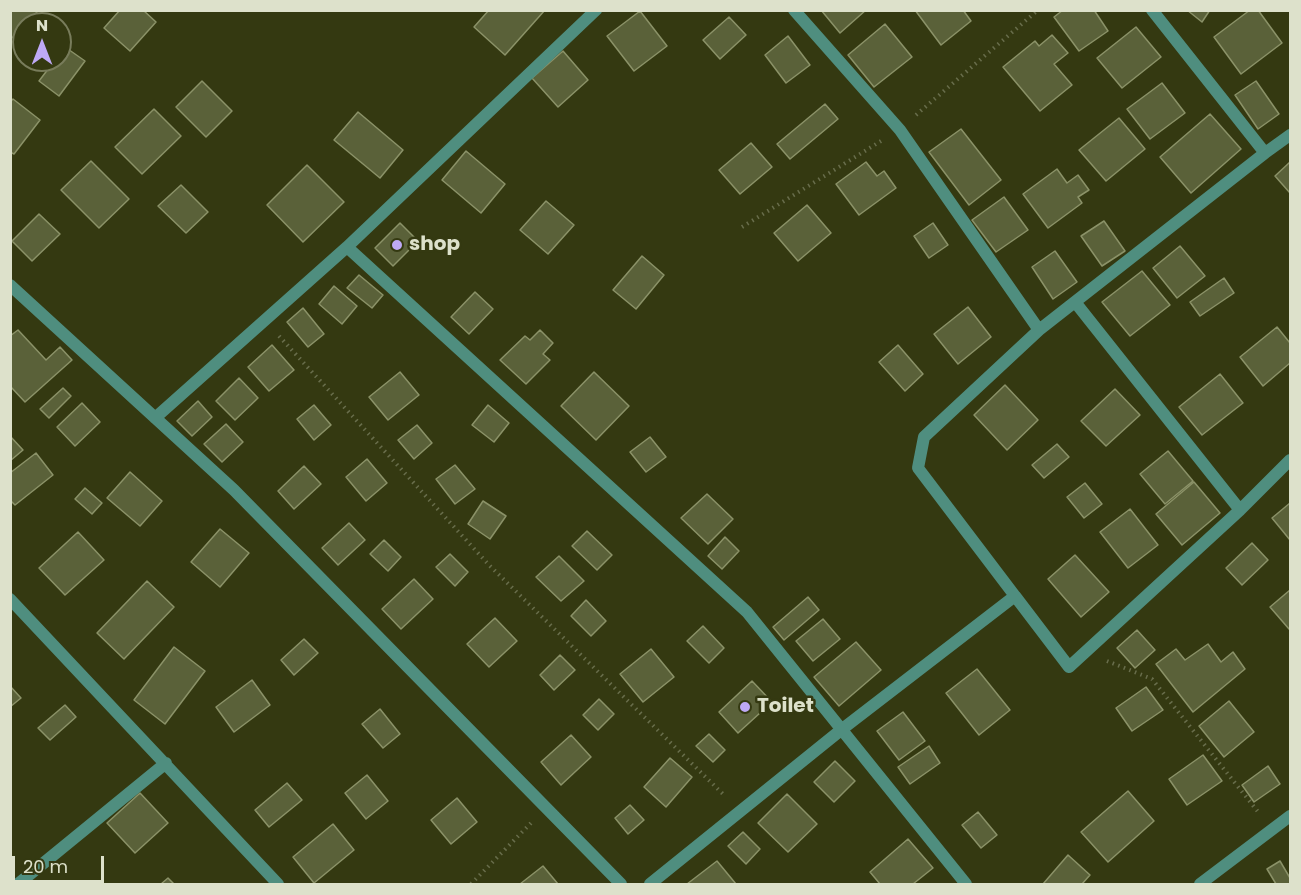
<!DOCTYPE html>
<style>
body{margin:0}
#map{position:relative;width:1301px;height:895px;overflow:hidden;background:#343911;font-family:Poppins,sans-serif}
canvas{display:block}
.frame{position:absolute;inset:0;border:12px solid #dde1cb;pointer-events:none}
.north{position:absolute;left:12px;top:12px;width:60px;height:60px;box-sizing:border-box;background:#343911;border:2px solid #787c5b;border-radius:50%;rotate:0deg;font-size:16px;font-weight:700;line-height:24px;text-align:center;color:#dde1cb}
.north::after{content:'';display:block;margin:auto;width:21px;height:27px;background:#bea9f5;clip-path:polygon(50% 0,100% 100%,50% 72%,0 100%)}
.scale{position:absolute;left:12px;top:856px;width:92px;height:27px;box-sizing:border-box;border:3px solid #dde1cb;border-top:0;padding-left:8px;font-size:18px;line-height:21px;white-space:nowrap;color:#dde1cb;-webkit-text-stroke:4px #343911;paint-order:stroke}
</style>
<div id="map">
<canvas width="1301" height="895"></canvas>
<div class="frame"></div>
<div class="north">N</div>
<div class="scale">20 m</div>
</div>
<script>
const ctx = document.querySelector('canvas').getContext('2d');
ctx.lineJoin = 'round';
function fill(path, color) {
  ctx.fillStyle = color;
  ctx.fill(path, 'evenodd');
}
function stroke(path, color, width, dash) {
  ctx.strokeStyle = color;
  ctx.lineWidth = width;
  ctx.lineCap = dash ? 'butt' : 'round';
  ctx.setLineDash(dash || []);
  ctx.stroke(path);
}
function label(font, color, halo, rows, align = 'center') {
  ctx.font = font + ' Poppins,sans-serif';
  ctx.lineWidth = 5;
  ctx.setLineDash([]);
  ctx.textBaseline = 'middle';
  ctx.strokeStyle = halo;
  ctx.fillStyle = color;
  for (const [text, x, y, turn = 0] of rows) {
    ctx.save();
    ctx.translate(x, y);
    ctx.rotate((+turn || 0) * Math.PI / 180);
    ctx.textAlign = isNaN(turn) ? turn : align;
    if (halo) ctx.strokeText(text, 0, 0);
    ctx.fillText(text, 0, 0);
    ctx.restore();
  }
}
const building = new Path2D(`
 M10,10H39L10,40Z
 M120,10H143L156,22L130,51L104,28Z
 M489,10H545L505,55L474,27Z
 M821,10H866L840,33Z
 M915,10H963L971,21L941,45Z
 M1063,10H1094L1108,31L1079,51L1054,17Z
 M1187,10H1210L1202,22Z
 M1250,10H1258L1282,43L1241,74L1214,37Z
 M640,11L667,46L634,71L607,36Z
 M729,17L746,35L720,59L703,40Z
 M885,24L912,57L874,87L848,55Z
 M1136,27L1161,57L1122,88L1097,58Z
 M1052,35L1068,53L1054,64L1072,85L1040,111L1003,67L1035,41L1039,46Z
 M788,36L810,65L786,83L765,55Z
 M65,47L85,61L59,96L39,81L55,60H60V54Z
 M563,51L588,80L558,107L532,78Z
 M202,81L232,111L206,137L176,107Z
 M1256,81L1279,114L1258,129L1235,95Z
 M1162,83L1185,113L1150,139L1127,109Z
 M13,99L40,120L14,154L10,152V102Z
 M825,104L838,119L790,159L777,144Z
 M154,109L181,136L142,174L115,147Z
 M358,112L403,150L380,178L334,140Z
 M1210,114L1241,149L1191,193L1160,157Z
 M1119,118L1145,149L1106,181L1079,150Z
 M961,129L1001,180L969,205L929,152Z
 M751,143L772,167L740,194L719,170Z
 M466,151L505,184L481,213L442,180Z
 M91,161L129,199L99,228L61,190Z
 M866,162L877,176L884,171L896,188L859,215L836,184Z
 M1290,162V193L1275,176Z
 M307,165L344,202L303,242L267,205Z
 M1057,169L1067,183L1078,175L1089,190L1078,197L1082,203L1048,228L1023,194Z
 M181,185L208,212L186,233L158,206Z
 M1004,197L1028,230L996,252L972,220Z
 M546,201L574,225L548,254L520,230Z
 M807,205L831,233L798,261L774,233Z
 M39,214L60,234L32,261L12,241Z
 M1104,221L1125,251L1102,266L1081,236Z
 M400,223L418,241L393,266L375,248Z
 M933,223L948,245L929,258L914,236Z
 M1180,246L1205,276L1177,298L1153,268Z
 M1055,251L1077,282L1053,299L1032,267Z
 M642,256L664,275L636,309L613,290Z
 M1142,271L1170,305L1130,336L1102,302Z
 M359,275L383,295L372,308L347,288Z
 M1224,278L1234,293L1200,316L1190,302Z
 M334,286L357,306L342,324L319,304Z
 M475,292L493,309L469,334L451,317Z
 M968,307L991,337L958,364L934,334Z
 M303,308L324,334L308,347L287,322Z
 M1277,327L1290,343V363L1263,386L1240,357Z
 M18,330L46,360L60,347L72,360L25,402L10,386V336Z
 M540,330L553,343L543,354L550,360L526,384L500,360L525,336L530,340Z
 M272,345L294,370L269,391L248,367Z
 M898,345L923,374L905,391L879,362Z
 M400,372L419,395L388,420L369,397Z
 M594,372L629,406L596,440L561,406Z
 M1220,374L1243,403L1202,435L1179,407Z
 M239,378L258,398L235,420L216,401Z
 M1005,385L1038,420L1007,450L974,415Z
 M63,388L71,396L49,418L40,409Z
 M1115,389L1140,415L1106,446L1081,421Z
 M198,401L212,417L192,436L177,421Z
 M82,403L100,422L75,446L57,427Z
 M314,405L331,425L314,440L297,419Z
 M488,405L509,423L494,442L472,425Z
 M226,424L243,442L222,462L204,444Z
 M417,425L432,443L414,459L398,440Z
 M10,436L23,450L10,461Z
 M650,437L666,457L646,472L630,452Z
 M1057,444L1069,457L1044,478L1032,465Z
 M1168,451L1193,481L1165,504L1140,474Z
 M36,453L53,475L15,505L10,500V473Z
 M367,459L387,483L366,501L346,477Z
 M455,465L475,489L455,504L436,479Z
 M304,466L321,484L294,509L278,491Z
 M130,472L162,501L140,526L107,498Z
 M1194,482L1220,513L1182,545L1156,514Z
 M1085,483L1102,504L1084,518L1067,497Z
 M85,488L102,503L92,514L75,499Z
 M707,494L733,519L708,544L681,518Z
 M483,501L506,516L490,539L468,524Z
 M1290,503V540L1272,518Z
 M1130,509L1158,545L1128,568L1100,532Z
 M349,523L365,540L338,565L322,548Z
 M220,529L249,553L220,587L191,562Z
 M587,531L612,555L597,570L572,546Z
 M78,532L104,560L65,595L39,568Z
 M725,537L739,551L722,569L708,556Z
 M384,540L401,557L388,571L370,554Z
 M1252,543L1268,560L1242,585L1226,568Z
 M450,554L468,572L455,586L436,567Z
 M1075,555L1109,592L1081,617L1048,579Z
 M559,556L584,581L561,601L536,577Z
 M414,579L433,599L401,629L382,609Z
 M147,581L174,607L124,659L97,633Z
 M1290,590V628L1289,629L1270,607Z
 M808,597L819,610L784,640L773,627Z
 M586,600L606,621L591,636L571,616Z
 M495,618L517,641L489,667L467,644Z
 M823,619L840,639L813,661L796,641Z
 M703,626L724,648L709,663L687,641Z
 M1137,630L1155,650L1135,668L1117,648Z
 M304,639L318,653L294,675L281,660Z
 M856,642L881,670L839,706L814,677Z
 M1208,644L1221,662L1233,652L1245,669L1193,712L1156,664L1176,649L1185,660Z
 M174,647L205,671L165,724L134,700Z
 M651,649L674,677L643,702L620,674Z
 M560,655L575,670L554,690L540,675Z
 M977,669L1010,710L979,735L946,693Z
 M252,680L270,705L234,732L216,707Z
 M752,681L772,702L738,733L719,712Z
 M10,686L21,698L10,707Z
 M1146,687L1163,710L1132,731L1116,708Z
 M599,699L614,714L598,730L583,715Z
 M1229,701L1254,732L1224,757L1199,726Z
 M65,705L76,717L50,740L38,728Z
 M380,709L400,734L383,748L362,724Z
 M903,712L925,741L899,760L877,731Z
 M709,734L725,750L713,762L696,746Z
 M571,735L591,757L561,785L541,762Z
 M929,746L940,763L910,784L898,767Z
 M1203,755L1222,781L1187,805L1169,779Z
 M670,758L692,777L666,807L644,787Z
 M835,761L855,781L834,802L814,782Z
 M1268,766L1280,784L1254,802L1242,785Z
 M367,775L388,801L366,819L345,793Z
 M287,783L302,800L269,827L255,810Z
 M1128,791L1154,821L1108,862L1081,832Z
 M140,793L168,823L135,853L107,823Z
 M787,794L817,824L788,852L758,823Z
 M457,798L477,822L451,844L431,820Z
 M630,805L644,820L628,834L615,818Z
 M978,812L997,835L981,848L962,825Z
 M333,824L354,850L314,883L293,857Z
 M743,832L760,849L746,864L728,846Z
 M908,839L933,868L913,884H880L870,872Z
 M1068,855L1090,875L1082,884H1043Z
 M717,861L736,884H687Z
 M1280,861L1290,878V884H1276L1267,869Z
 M543,866L558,884H520Z
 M168,878L174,884H161Z`);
fill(building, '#5a6139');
stroke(building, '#8b9268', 1.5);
stroke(new Path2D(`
 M916,115L1038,10
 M742,227L881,141
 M279,336L489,565L725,796
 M1107,661L1152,679L1259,813
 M471,884L531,823`), '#686d4b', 4, [1.5, 4.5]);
stroke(new Path2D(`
 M794,10L900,130L1039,330L1265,153L1152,10
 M1265,153L1290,135
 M347,247L747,612L966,884
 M10,285L234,490L621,884
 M155,418L347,247L596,10
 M1240,510L1290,460
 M1015,596L1069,667L1240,510L1075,302
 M10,599L278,884
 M18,884L166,763
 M650,884L841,730L1015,596L918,468L924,437L1039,330
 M1200,884L1290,816`), '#4f8e7f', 12);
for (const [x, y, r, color] of [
 [397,245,6,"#bea9f5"],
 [745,707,6,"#bea9f5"]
]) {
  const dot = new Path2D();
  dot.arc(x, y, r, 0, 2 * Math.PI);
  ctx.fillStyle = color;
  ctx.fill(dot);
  stroke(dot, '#343911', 2);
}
label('bold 20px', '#dde1cb', '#343911', [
 ["shop",409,245],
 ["Toilet",757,707]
], 'left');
</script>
